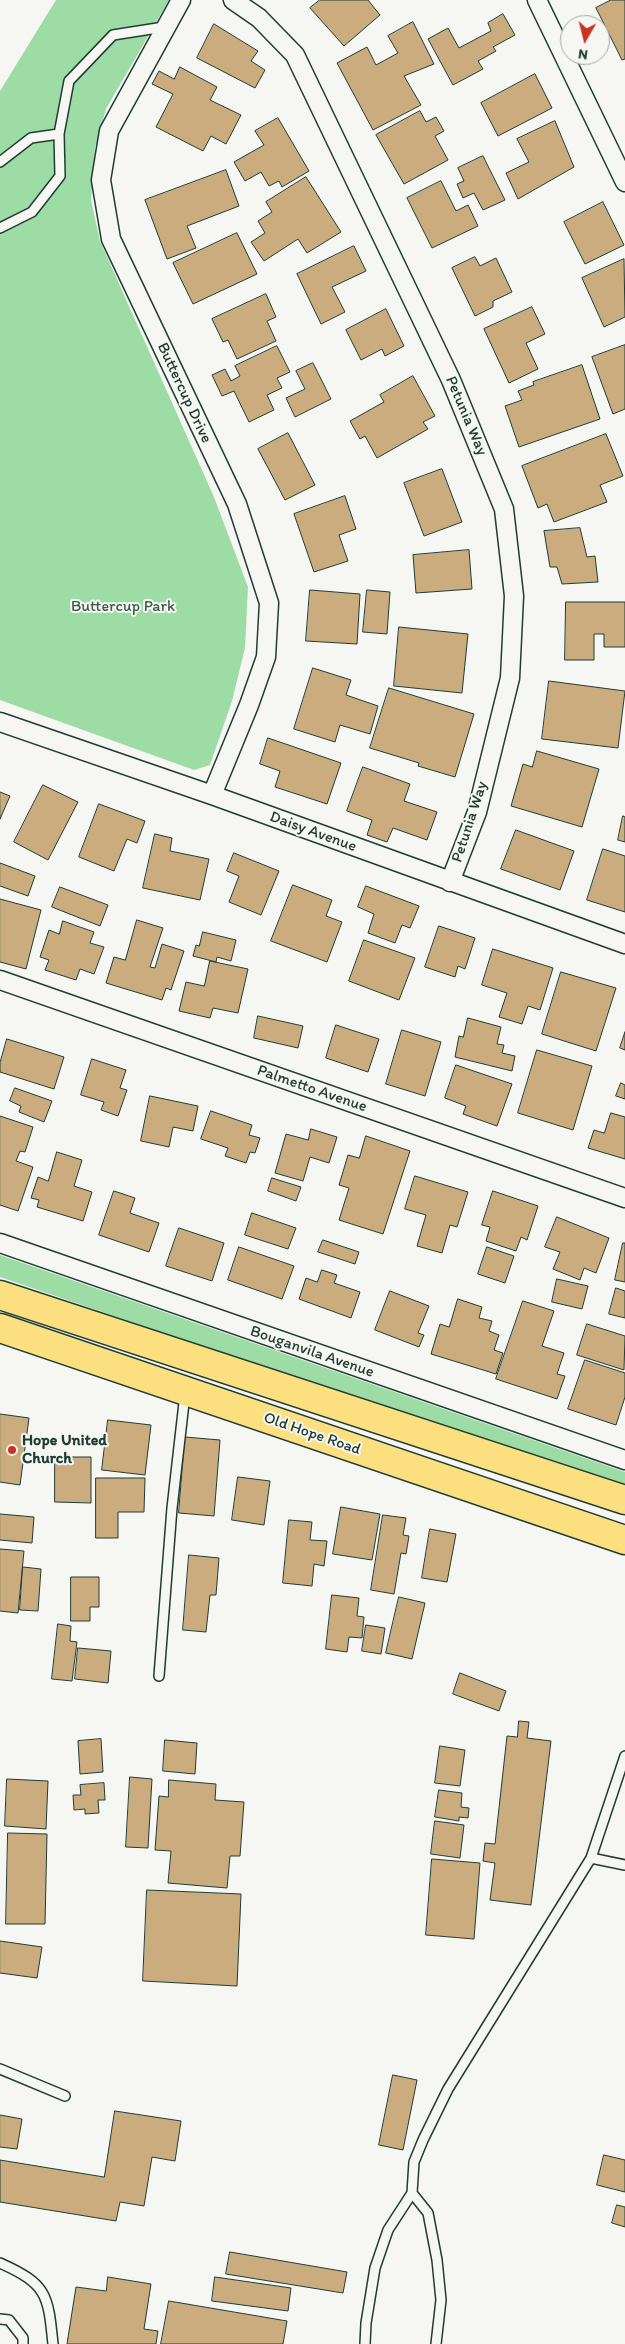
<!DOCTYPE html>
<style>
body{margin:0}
#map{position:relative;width:625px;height:2344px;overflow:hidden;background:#f6f6f2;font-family:Itim,sans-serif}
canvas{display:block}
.north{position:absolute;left:560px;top:15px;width:50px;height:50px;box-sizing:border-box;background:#f6f6f2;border:1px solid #a0aca6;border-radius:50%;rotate:188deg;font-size:14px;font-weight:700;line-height:20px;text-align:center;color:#1f3d34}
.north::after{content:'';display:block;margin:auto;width:18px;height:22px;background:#c8321e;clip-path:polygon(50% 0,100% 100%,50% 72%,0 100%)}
</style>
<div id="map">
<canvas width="625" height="2344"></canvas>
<div class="north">N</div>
</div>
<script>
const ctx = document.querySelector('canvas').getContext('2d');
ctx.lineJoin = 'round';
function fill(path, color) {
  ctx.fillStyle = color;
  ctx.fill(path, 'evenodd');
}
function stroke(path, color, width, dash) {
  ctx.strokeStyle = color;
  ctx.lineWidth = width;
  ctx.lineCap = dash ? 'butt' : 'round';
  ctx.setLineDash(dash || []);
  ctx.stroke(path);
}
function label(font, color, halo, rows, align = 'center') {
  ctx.font = font + ' Itim,sans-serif';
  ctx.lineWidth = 4;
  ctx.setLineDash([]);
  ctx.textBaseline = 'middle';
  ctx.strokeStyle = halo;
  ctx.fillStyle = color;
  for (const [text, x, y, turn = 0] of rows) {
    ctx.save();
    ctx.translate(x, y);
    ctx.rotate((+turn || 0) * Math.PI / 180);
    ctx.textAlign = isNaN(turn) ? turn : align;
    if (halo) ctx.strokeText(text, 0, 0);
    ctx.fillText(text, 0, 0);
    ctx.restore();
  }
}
fill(new Path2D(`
 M56,0H169L106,109L95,148L91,200L100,241L214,497L248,587L245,648L232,701L210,765L194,770L0,700V91Z
 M0,1255L625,1472V1485L600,1482L0,1277Z`), '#9ddca5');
const building = new Path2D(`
 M320,0H368L380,15L344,46L310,8Z
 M611,0H625V59L622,60L596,8Z
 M503,14L515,35L493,47L496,51L478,61L483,69L453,85L428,39L448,28L459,48L491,31L488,23Z
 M413,22L434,64L404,76L421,105L373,130L337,63L367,47L376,65L398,53L388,36Z
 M214,24L258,51L251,61L265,70L255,88L197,58Z
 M180,67L217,87L210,100L241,115L226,144L211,136L203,151L156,127L173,94L152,84L159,71L174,79Z
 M535,74L552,108L498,136L481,103Z
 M420,111L426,122L436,117L444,131L435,136L448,160L404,184L376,135Z
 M278,118L309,171L282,187L279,181L269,186L261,172L245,181L234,162L264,145L255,131Z
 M555,121L574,167L518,199L506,173L529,162L517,139Z
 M483,156L505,200L483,210L474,193L463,198L457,184L464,181L458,168Z
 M226,170L239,206L187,226L196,248L167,259L145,200Z
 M306,177L341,232L307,253L298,239L264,261L251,242L265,233L258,221L272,212L266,202Z
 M441,181L456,211L468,205L478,226L432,248L407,198Z
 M603,202L624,245L585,264L564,222Z
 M237,233L257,274L193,304L173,263Z
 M354,246L366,271L332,287L345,312L321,324L297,274Z
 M475,257L480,266L496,258L512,292L493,301V307L475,316L452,268Z
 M624,259L625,317L604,327L582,278Z
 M266,294L276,317L267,321L276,341L237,359L228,340L223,342L212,319Z
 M532,307L545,334L526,343L538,369L509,383L484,329Z
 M386,309L404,346L385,356L382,349L361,360L346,330Z
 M625,345V409L613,414L592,357Z
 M277,346L290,372L277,378L282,388L267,395L274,410L249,422L234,391L222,396L212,375L225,369L231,381L240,376L235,366Z
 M313,363L331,399L295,417L286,398L305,389L296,371Z
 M582,365L600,419L519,447L505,406L522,400L518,391L534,385L533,382Z
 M413,376L435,416L423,422L428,429L377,458L365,436L360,439L350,421L384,402L380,395Z
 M288,433L315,485L285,500L258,449Z
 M606,434L623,476L600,485L607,502L554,522L547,504L538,508L522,466Z
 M442,469L462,522L424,536L404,483Z
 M345,496L356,529L339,535L348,561L314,572L294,514Z
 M580,528L587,557L595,556L598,582L562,584L557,567H550L544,531Z
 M469,550L472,589L416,593L413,555Z
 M310,590L360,594L357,644L306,641Z
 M367,590L390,592L387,634L363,632Z
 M566,602H625V647H604V634H594V660H565Z
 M399,627L468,634L462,693L394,686Z
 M313,668L351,680L346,695L378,706L370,734L340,725L335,742L294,729Z
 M549,681L625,691L618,748L542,739Z
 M389,688L474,714L455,777L418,766L419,763L370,748Z
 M268,738L341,763L327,804L275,787L280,771L260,764Z
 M537,751L599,769L582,827L511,806L523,764L532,767Z
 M363,767L410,784L404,801L437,812L427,840L393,828L387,842L367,835L372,820L347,811Z
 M43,785L78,802L48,860L14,842Z
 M0,792L10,796L0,819Z
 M99,804L145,821L137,843L127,839L114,871L79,857Z
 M623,816L625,817V842L618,840Z
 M516,830L574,851L560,890L501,869Z
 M155,834L172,838L170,851L209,859L200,900L143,888Z
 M603,849L625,856V912L587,900Z
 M234,853L279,871L261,915L229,902L239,876L227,871Z
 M0,863L35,876L28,896L0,886Z
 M293,885L332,900L326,916L342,922L327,962L271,941Z
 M366,886L419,906L410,928L402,925L395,943L368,933L374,914L358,907Z
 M60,887L108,905L100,926L52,907Z
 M0,899L41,910L26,969L0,962Z
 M137,920L163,928L150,967L155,968L162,944L184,951L171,990L166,988L162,1000L106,983L114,957L125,960Z
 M63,921L94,932L90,943L104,947L94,974L80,969L76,980L45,970L49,960L40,957L49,930L59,934Z
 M439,926L475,938L465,969L458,966L455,977L425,967Z
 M203,932L236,940L231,961L217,957L216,962L193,956L196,945L199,946Z
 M364,940L415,958L399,1000L349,981Z
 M493,949L553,968L540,1010L528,1006L522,1024L499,1017L507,993L482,985Z
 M210,961L248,969L238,1013L213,1008L210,1018L179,1011L186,982L204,986Z
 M561,972L616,988L596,1051L542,1034Z
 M258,1016L303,1026L298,1048L254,1038Z
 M468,1018L501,1027L497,1044L504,1045L502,1053L515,1056L512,1071L455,1057L459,1036L463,1037Z
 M336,1025L379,1039L368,1072L326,1058Z
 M402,1030L441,1042L425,1096L386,1084Z
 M625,1032V1050L620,1048Z
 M7,1039L64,1057L54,1089L0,1072V1063Z
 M537,1050L592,1066L573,1130L518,1113Z
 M92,1059L126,1070L120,1088L127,1090L118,1116L101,1110L104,1102L81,1095Z
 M456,1065L512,1084L497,1126L463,1114L466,1106L445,1098Z
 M621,1083L625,1085V1099L616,1096Z
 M15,1088L52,1101L44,1122L19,1112L21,1106L10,1101Z
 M150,1096L198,1106L193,1131L173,1127L169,1147L141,1141Z
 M211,1111L252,1125L249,1135L260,1138L255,1153L250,1152L246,1163L225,1156L228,1148L201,1139Z
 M611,1113L625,1117V1159L588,1148L594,1130L604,1133Z
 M0,1116L33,1127L25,1152L20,1151L16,1161L33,1167L18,1211L0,1205Z
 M311,1129L337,1137L329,1163L310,1157L303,1181L275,1173L286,1134L308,1140Z
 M366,1136L410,1151L383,1234L339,1220L349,1188L339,1185L348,1155L359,1158Z
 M57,1152L82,1160L74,1186L92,1192L83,1221L37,1207L39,1200L31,1198L38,1177L48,1181Z
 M415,1176L468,1192L457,1227L450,1225L442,1253L417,1246L426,1215L405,1209Z
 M272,1178L301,1187L296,1201L268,1191Z
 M114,1191L135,1198L130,1213L159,1223L149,1252L99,1235Z
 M493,1191L538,1206L527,1240L521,1237L516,1251L486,1241L490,1227L482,1225Z
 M252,1213L296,1228L288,1249L245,1235Z
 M557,1217L609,1238L596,1273L584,1268L580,1280L553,1269L560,1252L545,1247Z
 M179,1228L224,1243L212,1281L166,1266Z
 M323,1240L359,1252L355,1264L318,1252Z
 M623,1243H625V1282L615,1280Z
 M239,1247L294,1266L282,1299L228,1280Z
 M487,1247L514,1256L505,1283L478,1274Z
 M322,1270L337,1275L334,1283L360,1292L351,1318L299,1299L306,1278L317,1282Z
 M557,1279L588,1286L582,1309L552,1302Z
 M616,1288L625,1291V1318L609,1314Z
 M390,1291L429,1306L418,1333L424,1335L419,1347L375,1330Z
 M458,1299L482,1307L479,1318L492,1321L489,1331L499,1335L494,1350L503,1353L496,1374L431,1354L440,1324L449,1327Z
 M523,1301L554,1311L542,1346L564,1353L557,1374L565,1376L557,1399L496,1379Z
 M587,1324L625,1336L624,1370L577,1355Z
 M585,1360L625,1373V1397L616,1425L568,1409Z
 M0,1414L29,1418L20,1485L0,1482Z
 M108,1420L151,1425L145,1475L102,1470Z
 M185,1437L220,1440L214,1516L179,1513Z
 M55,1457H91V1503L55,1502Z
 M238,1477L270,1481L264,1525L232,1520Z
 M96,1478H145L144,1512H118V1538H96Z
 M341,1507L380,1514L372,1560L333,1554Z
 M0,1514L34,1517L32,1543L0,1540Z
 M383,1515L406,1518L403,1535L409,1536L406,1554L401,1553L394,1594L371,1590Z
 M289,1520L312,1522L310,1540L327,1541L324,1566L314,1564L312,1586L283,1583Z
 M430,1529L456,1534L447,1582L422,1578Z
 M0,1549L24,1551L18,1613L0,1611Z
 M189,1555L219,1558L216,1595H210L206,1632L183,1630Z
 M23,1567L41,1569L38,1611L20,1610Z
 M71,1577H99V1607H90V1621H71Z
 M332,1595L359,1598L357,1616L364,1617L362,1638L349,1637L347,1652L326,1649Z
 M399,1597L425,1603L412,1659L386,1653Z
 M58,1624L71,1626L70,1641L77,1642L72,1681L52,1679Z
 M366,1625L385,1628L381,1654L362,1651Z
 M78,1648L111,1651L108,1683L75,1679Z
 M460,1673L506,1691L499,1711L453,1694Z
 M519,1721L529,1722L527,1738L551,1741L531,1905L490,1900L495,1863L483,1861L485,1843L495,1844L507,1736L517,1737Z
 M101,1739L103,1772L80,1774L78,1741Z
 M165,1740L197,1743L195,1774L163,1771Z
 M440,1746L465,1750L460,1786L435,1783Z
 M130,1777L152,1779L148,1848L126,1847Z
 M7,1779L48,1781L46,1829L5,1826Z
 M169,1780L216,1784L215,1800L244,1802L240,1856H230L227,1888L168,1883L171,1851L155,1850L159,1796L168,1797Z
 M104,1783L105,1800H98L99,1813L85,1814V1809L74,1810L73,1795H81L80,1785Z
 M439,1790L462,1793L461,1807L469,1808L468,1818L459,1817V1821L435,1817Z
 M435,1821L464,1825L460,1858L431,1854Z
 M8,1833L47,1834L45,1924H6Z
 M432,1859L480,1863L474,1939L426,1935Z
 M147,1890L241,1894L237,1986L143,1981Z
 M0,1941L42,1947L37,1978L0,1973Z
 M393,2075L417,2080L403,2150L379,2145Z
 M115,2111L181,2121L175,2161L152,2157L144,2206L120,2202L116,2221L0,2202V2160L104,2177Z
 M0,2115L22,2119L17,2149L0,2147Z
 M604,2155L625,2160V2192L597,2185Z
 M617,2205L625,2207V2227L612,2223Z
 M230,2252L347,2272L343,2293L226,2274Z
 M108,2277L151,2284L144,2329L158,2331L156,2344H67L76,2287L106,2291Z
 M215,2277L291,2288L288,2311L212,2301Z
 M169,2301L287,2321L283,2344H161Z`);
fill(building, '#caac7f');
stroke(building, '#1f3d34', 1);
const lane = new Path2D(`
 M0,162L31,138L59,134
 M0,228L32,212L60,176L59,134L69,81L113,35L164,27
 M159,1676L172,1508L185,1394
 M591,1858L625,1865
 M0,2069L65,2096
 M412,2193L428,2213L437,2260L441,2300L436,2344
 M0,2263C47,2284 48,2294 53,2344
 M0,2319L9,2320L23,2338V2344
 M365,2344L366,2323L375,2268L388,2230L412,2193L414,2162L423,2140L448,2089L591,1858L625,1756`);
const street = new Path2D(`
 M181,0L109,131L101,180L111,239L237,504L269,603L266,657L249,705L212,795
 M233,0L259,18L295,55L451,380L504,509L514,596L510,678L477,812L450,882
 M537,0L625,182
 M0,722L212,795L625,944
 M0,980L625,1198
 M0,1243L625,1460`);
const primary = new Path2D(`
 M0,1295L625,1500
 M0,1328L625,1540`);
stroke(lane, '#1f3d34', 12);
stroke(street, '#1f3d34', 21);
stroke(primary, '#1f3d34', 31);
stroke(lane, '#f6f6f2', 9);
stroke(street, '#f6f6f2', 18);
stroke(primary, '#fce080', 28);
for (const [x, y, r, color] of [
 [12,1450,5,"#c8321e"]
]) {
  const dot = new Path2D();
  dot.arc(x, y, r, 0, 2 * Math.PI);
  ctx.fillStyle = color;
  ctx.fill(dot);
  stroke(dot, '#f6f6f2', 2);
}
label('16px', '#1f3d34', '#f6f6f2', [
 ["Buttercup Drive",184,393,65],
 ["Petunia Way",466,416,67],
 ["Petunia Way",470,822,-72],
 ["Daisy Avenue",313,832,20],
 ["Palmetto Avenue",312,1089,19],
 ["Bouganvila Avenue",312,1352,19],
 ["Old Hope Road",312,1434,19]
]);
label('16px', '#385d4b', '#f6f6f2', [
 ["Buttercup Park",123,607]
]);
label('bold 16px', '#1f3d34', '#f6f6f2', [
 ["Hope United",22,1441],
 ["Church",22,1459]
], 'left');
</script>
